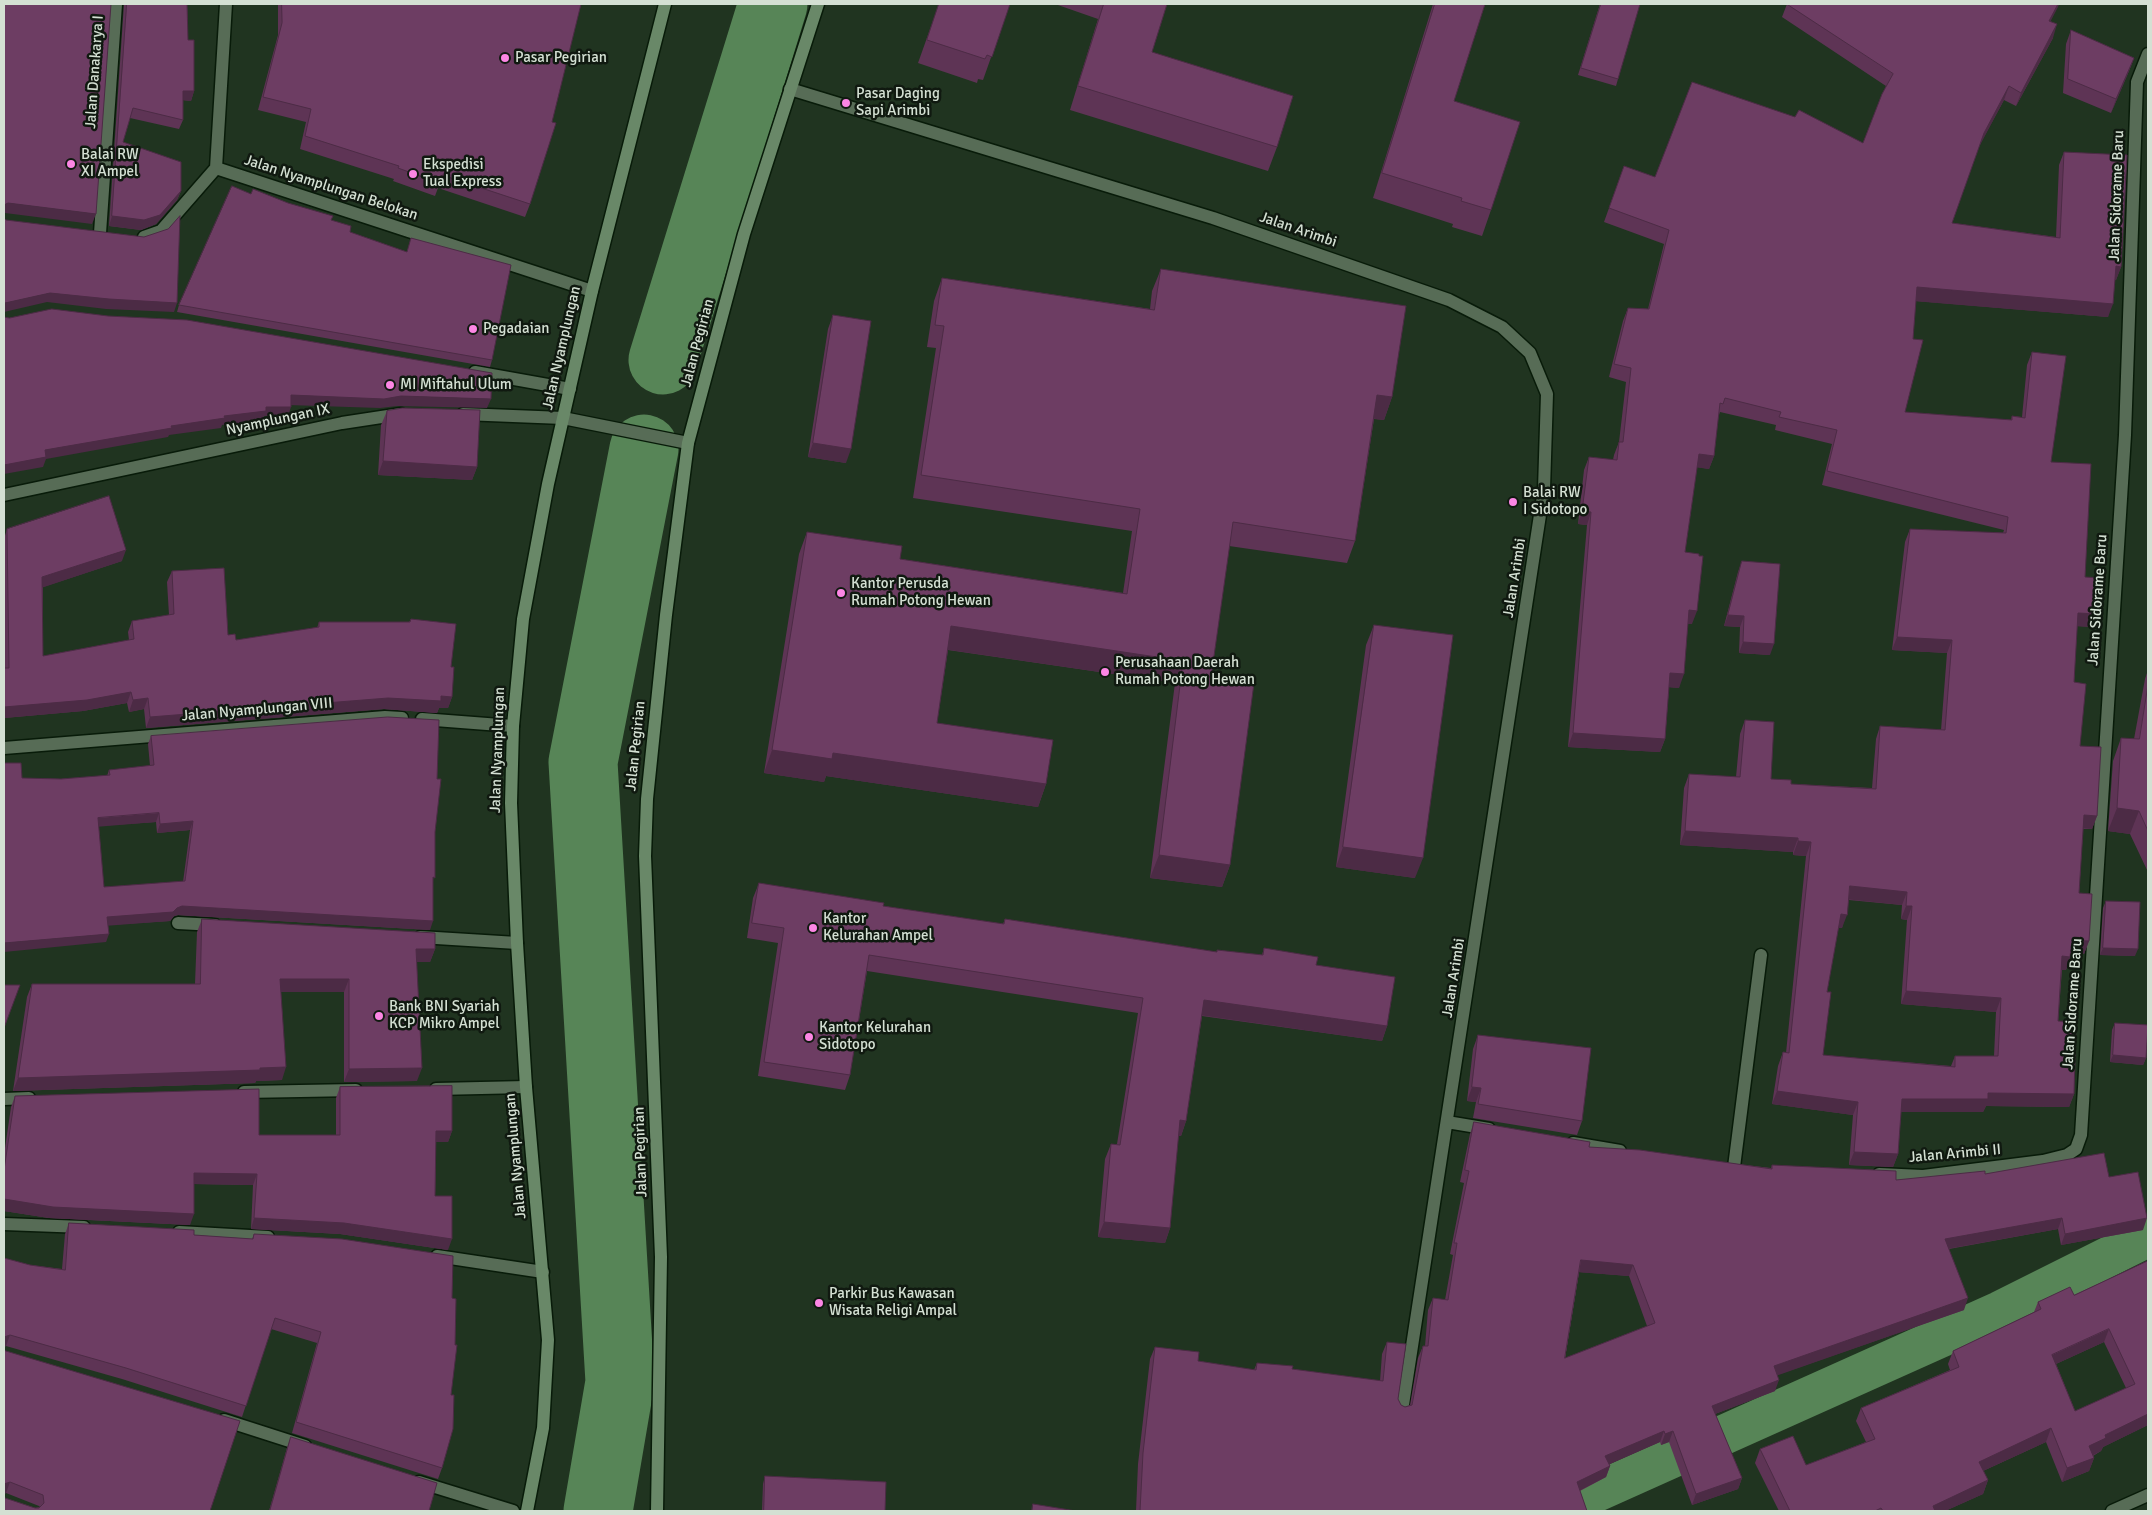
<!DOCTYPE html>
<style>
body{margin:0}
#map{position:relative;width:2152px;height:1515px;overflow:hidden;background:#203420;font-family:Signika,sans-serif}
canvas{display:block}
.frame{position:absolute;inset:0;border:5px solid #d4e0d3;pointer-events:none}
</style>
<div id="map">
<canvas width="2152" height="1515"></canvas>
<div class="frame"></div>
</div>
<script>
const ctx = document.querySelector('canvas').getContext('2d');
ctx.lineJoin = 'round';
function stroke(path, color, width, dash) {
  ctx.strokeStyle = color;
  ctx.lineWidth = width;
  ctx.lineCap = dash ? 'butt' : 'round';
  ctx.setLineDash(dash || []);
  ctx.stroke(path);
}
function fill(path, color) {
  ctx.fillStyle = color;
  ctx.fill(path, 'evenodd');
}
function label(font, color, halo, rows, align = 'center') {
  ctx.font = font + ' Signika,sans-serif';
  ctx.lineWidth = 5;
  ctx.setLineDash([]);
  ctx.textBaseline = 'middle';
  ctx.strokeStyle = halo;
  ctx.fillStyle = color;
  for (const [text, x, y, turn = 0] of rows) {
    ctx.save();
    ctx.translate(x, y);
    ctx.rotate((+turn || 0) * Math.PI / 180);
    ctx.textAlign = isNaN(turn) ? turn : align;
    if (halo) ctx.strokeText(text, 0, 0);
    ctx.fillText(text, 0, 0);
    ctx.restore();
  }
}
stroke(new Path2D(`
 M1554,1511L2000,1311L2148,1237`), '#578557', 40);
stroke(new Path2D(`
 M663,360L773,4
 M598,1511L620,1382L583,762L644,449`), '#578557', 69);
const minor = new Path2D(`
 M226,4L216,168L592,291
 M790,89L1213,218L1449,300L1502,327L1530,353L1547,394L1544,489L1402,1411
 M100,233L116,4
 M144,237L161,231L216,168
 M475,372L570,389
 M463,414L563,418
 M4,495L342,423L401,414
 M422,719L513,726
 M4,748L385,717L402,718
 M178,923L215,925
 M420,937L517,943
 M436,1089L526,1087
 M244,1092L356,1090
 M4,1099L29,1098
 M1447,1122L1489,1129
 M1573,1143L1620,1151
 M1734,1167L1761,955
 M1879,1174L1923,1176L2043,1161L2067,1155L2076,1149L2081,1135L2125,435L2137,82L2148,54
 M4,1224L84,1227
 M179,1232L268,1237
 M437,1256L543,1272
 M224,1420L305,1446
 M419,1482L513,1511
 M2112,1511L2148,1495`);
const tertiary = new Path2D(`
 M563,418L688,443`);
const secondary = new Path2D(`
 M527,1511L543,1428L548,1340L526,1087L517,943L511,803L513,726L523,619L548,484L592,291L665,4
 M657,1511L661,1257L645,856L647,799L666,615L688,443L744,234L818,4`);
stroke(minor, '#081b09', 15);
stroke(tertiary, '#081b09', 15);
stroke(secondary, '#081b09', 15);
stroke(minor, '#576c56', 12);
stroke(tertiary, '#576c56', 12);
stroke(secondary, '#698868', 12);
fill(new Path2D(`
 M124,4H187L188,40L194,91L191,101L183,100V120L179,129L130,118L123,142L181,191L177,200L156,224L141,230L109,226Z
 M278,4H581L530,204L525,217L438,188L435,196L393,181L394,179L300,149L306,122L258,110L278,35Z
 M939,4H1010L983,80L978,79L977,83L918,63Z
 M1055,4H1167L1152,52L1277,147L1268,171L1070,110L1098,19Z
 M1433,4H1485L1454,101L1491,210L1482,236L1452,227L1453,224L1373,198Z
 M1600,4L1618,79L1616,86L1578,75Z
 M1787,4H2059L2050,21L2053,38L2016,106L2004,100L1979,146L1952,223L2056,237L2059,165L2064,152L2121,267L2116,280H2115L2108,317L1916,301L1905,412L2011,420L2012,416L2022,417L2027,365L2032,352L2051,462L2085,577L2093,627L2077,626L2074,682L2080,746L2097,816L2092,829H2083L2079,893L2089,941L2084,954H2071L2070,957L2066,970H2062L2058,1021L2074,1094L2069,1107L1986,1106L1983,1112H1901L1898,1154L1893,1167L1849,1165L1853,1115L1772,1104L1778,1066L1783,1052L1786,1053L1806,856L1793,855V852L1680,845L1684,788L1689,774L1736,777L1740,734L1745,720L1771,779L1791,784L1872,788L1876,739L1880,726L1941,730L1947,653L1892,650L1905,542L1910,529L2003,533L2004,530L1822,485L1832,444L1775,430L1776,425L1720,412L1718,417L1714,456L1709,469L1697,467L1685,552L1692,624H1688L1679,688L1669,687L1665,739L1660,752L1568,747L1587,525L1578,524L1584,470L1589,457L1613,460L1614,455L1619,442L1626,382L1609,377L1623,321L1628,308L1648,309L1664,244L1604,222L1624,166L1655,177L1863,143L1886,86L1782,17ZM1849,900L1902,905L1901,919L1907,920L1901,1004L1996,1012L1994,1056H1955L1951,1066L1823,1055L1827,992L1838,928H1842Z
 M2071,30L2134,58L2129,71L2111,113L2063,93L2066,44Z
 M251,194L331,220L350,232L407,252L411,238L492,360L490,367L177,312L179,305Z
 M1161,269L1392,397L1384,420L1374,419L1355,541L1347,563L1229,546L1211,677L1230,865L1222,887L1150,878L1175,683L948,650L937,723L1046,784L1038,807L826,776L824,782L764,773L799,554L807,532L900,559L1123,593L1132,531L913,498L936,348L927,347L934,301L942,278L1150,309L1152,291Z
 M833,315L846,463L808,457L828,329Z
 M387,411L477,467L472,480L378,475L381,425Z
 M7,529L122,561L43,587V656L129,640L128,632L132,621L169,615L167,582L172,571L228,635L236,640L317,628L319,622H409L411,619L451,667L452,697L448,708H439L437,713L384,709L146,728L144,709L129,712L127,703L83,711L4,718V668H5L4,539Z
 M1742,561L1770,655L1739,653L1740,627L1724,626L1738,572Z
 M1374,625L1415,878L1336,867L1366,645Z
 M2148,670V872L2130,834L2108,831L2113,761L2121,738L2134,739L2145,679Z
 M151,736L437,779L433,883L430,930L178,915L174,916L170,921L108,925L106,942L22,778L61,779L107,776L109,770L150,766L148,744ZM156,822L157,833L190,830L183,882L104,887L98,826Z
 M759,883L883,906L1003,924L1005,919L1217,952L1262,955L1264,948L1316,965L1387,1026L1382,1041L1202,1016L1186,1121L1181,1136H1178L1170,1228L1165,1243L1098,1237L1105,1159L1111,1144H1117L1138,1013L867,971L850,1075L845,1090L758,1076L778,943L747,938L753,898Z
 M2106,901L2135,956L2100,955L2103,908Z
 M202,919L435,949L430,962H417V1081L344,1082V992H281L282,1080L256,1081L255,1083L13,1091L27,997L32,984H195L197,932Z
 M2115,1023L2146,1058L2143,1065L2110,1062L2112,1030Z
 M1478,1035L1582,1121L1577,1135L1473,1118L1476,1102L1467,1101L1473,1049Z
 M340,1087L452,1131L448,1142H436L435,1196L448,1250L340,1234L251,1229L253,1185L194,1184L190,1225L49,1218L4,1211V1155L11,1107L15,1096L259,1135H336V1098Z
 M1474,1122L1589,1147L1771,1168L1772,1165L1896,1180L1985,1174L2109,1177L2143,1230L2061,1245L2058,1229L1949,1249L1964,1310L1777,1375L1775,1391L1715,1414L1742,1478L1738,1489L1692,1505L1669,1442L1661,1445L1660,1442L1609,1464L1610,1466L1606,1477L1580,1491L1587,1511H1136L1138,1464L1150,1359L1155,1347L1198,1361L1254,1370L1257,1363L1292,1369L1380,1381L1382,1354L1387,1342L1398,1399L1401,1405L1405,1407L1410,1405L1418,1358L1423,1346H1425L1428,1310L1433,1298L1445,1300L1453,1255L1450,1254L1464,1183L1460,1182L1470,1134ZM1579,1272L1629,1276L1647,1326L1565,1358Z
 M69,1223L194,1235L252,1239L254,1234L452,1298L451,1395L442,1468L438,1479L292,1433L317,1343L271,1329L242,1417L122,1379L6,1346L4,1347V1258L30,1265L62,1269L65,1234Z
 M2148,1261V1425L2103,1447L2101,1451L2093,1456L2094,1458L2089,1471L2062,1482L2046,1442L1983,1471L1988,1480L1983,1494L1945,1511H1779L1755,1463L1760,1449L1806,1465L1866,1442L1856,1421L1861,1408L1950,1370L1948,1364L1953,1351L2034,1312L2038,1302L2074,1295ZM2104,1342L2126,1388L2075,1411L2056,1364Z
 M4,1350L210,1511H4L5,1498L35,1508L40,1507L39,1506L6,1493L4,1494Z
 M291,1437L429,1511H269L287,1448Z
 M765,1476L885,1511H762L763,1484Z`), '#5e3455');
fill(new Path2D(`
 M2058,4H2059L2058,7L2044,34L2049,21Z
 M2057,24L2053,38L2016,106L2021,93Z
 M2134,58L2129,71L2111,113L2116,99Z
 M2009,86L2004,100L1979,147L1984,133Z
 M183,91H194L191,101L180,100Z
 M181,191L177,200L156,224L141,230L109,226L112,216Z
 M8,203L96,214L92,224L5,213H4V205Z
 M2116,266L2121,267L2116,280H2111Z
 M1917,287L2113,304L2108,317L1913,301Z
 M50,293L177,303L174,312L106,309L47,302L4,312V304L5,303Z
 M291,395L401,396L491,399L487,408L397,406L380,408L288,405Z
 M1377,395L1392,397L1384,420L1369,418Z
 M266,407H291L288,416H264L263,421L222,425L221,428L169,435L168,437L46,459L43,467L4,474V465L45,450Z
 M813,443L851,449L846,463L808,457Z
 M1699,454L1714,456L1709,469L1694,467Z
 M383,461L477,467L472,480L378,475Z
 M1582,511L1591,512L1587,525L1578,524Z
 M126,550L122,561L38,589L42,577Z
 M1689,610L1697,611L1692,624H1684Z
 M2078,613L2098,614L2093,627L2073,626Z
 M1728,615L1744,616L1740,627L1724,626Z
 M951,626L1183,661L1175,683L943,649Z
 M1897,637L1952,640L1947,653L1892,650Z
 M1743,642L1774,644L1770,655L1739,653Z
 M1670,673L1684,674L1679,688L1665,687Z
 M131,692L127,703L83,711L4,718V707Z
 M441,696L452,697L448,708H439L437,713L384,709L146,728L150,717L388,698Z
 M148,698L144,709L129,712L133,700Z
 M1573,733L1665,739L1660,752L1568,747Z
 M772,750L833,753L1046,784L1038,807L826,776L824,782L764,773Z
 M2117,808L2139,811L2130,834L2108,831Z
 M159,813L156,822L95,827L98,818Z
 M2084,815L2097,816L2092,829L2079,828Z
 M193,821L190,830L157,833L160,824Z
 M1685,831L1798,838L1793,852L1680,845Z
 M1798,841L1811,842L1806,856L1793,855Z
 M1343,847L1423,858L1415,878L1336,867Z
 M1159,855L1230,865L1222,887L1150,878Z
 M1850,886L1907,892L1902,905L1845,899Z
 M182,906L433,921L430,930L178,915L174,916L170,921L104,926L107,917Z
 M1906,906H1912L1907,920L1901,919Z
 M1841,914L1847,915L1842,928H1836Z
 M109,934L106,942L4,952V943Z
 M2072,940L2089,941L2084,954H2067Z
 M2103,948L2138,949L2135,956L2100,955Z
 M416,949H435L430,962H412Z
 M2062,956L2070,957L2066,970H2057Z
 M280,979H349L344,992H275Z
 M1906,991L2001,998L1996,1012L1901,1004Z
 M1204,1000L1387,1026L1382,1041L1199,1015Z
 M2113,1055L2146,1058L2143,1065L2110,1062Z
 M286,1067L282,1080L256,1081L255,1083L13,1091L18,1078Z
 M422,1068L417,1081L344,1082L349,1069Z
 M1472,1087L1481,1088L1476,1102L1467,1101Z
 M1777,1091L1858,1102L1853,1115L1772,1104Z
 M1988,1093L2074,1094L2069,1107L1986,1106L1983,1112H1897L1902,1099Z
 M1180,1120L1186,1121L1181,1136L1174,1135Z
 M436,1131H452L448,1142H432Z
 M1854,1152L1898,1154L1893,1167L1849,1165Z
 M194,1173L257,1174L253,1185L190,1184Z
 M4,1199L194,1214L190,1225L49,1218L4,1211Z
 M254,1218L344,1223L452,1239L448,1250L340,1234L251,1229Z
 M2062,1218L2058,1229L1941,1250L1945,1239Z
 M2147,1218L2143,1230L2061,1245L2065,1234Z
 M1104,1222L1170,1228L1165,1243L1098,1237Z
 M1581,1260L1633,1265L1629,1276L1576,1272Z
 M1968,1298L1964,1310L1770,1378L1774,1366Z
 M2109,1329L2104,1342L2047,1368L2052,1355Z
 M10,1335L6,1346L4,1347V1337Z
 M1779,1380L1775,1391L1707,1417L1712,1406Z
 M2148,1414V1425L2103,1447L2101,1451L2084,1460L2089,1446L2105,1435Z
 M2051,1428L2046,1442L1974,1475L1979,1462Z
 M1664,1431L1660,1442L1601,1468L1605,1456Z
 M1673,1431L1669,1442L1661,1445L1665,1434Z
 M2094,1458L2089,1471L2062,1482L2067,1468Z
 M1610,1466L1606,1477L1573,1494L1577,1482Z
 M1742,1478L1738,1489L1692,1505L1696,1494Z
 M1988,1480L1983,1494L1945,1511H1931L1933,1506Z
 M10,1482L6,1493L4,1494V1484Z`), '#4c2b45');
const building = new Path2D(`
 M4,4H111L96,214L8,203L4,205Z
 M127,4H187L188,40H194V91H183V120L133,108L123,142L181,162V191L160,215L144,220L112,216Z
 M282,4H581L552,122L556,123L530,204L442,175L439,183L398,168L399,166L305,136L311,109L263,97L282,23Z
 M939,4H1010L992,57L987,55L985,59L927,40Z
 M1104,4H1167L1152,52L1293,96L1277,147L1078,86Z
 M1435,4H1485L1454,101L1520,122L1491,210L1461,201L1462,198L1382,173Z
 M1601,4H1640L1618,79L1581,68Z
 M1787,4H2058L2049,21L2057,24L2021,93L2009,86L1984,133L1952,223L2060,238L2064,152L2127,155L2121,267L2116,266L2113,304L1917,287L1913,339L1923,340L1905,412L2012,420V416L2025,418L2032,352L2066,356L2051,462L2091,464L2085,577L2101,578L2098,614L2078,613L2074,682L2086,684L2080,746L2101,747L2097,816L2084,815L2079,893L2092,894L2089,941L2072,940L2070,957L2062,956L2058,1021L2076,1022L2074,1094L1988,1093V1099H1902L1898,1154L1854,1152L1858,1102L1777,1091L1783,1052L1789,1053L1811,842L1798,841V838L1685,831L1689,774L1740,777L1745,720L1774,722L1771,779L1791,780V784L1876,789L1880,726L1945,730L1952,640L1897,637L1910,529L2006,533L2008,517L1827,471L1837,430L1779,417L1781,412L1725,398L1723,404L1720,403L1714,456L1699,454L1685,552L1699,554V556H1703L1697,611L1689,610L1684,674L1670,673L1665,739L1573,733L1591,512L1582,511L1589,457L1617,460L1619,442H1623L1631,368L1614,364L1628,308L1649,309L1669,230L1609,208L1624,166L1655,177L1692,82L1795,117L1799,110L1863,143L1882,94L1893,74ZM1850,886L1907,892L1906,906H1912L1906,991L2001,998L1998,1056H1955V1067L1823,1055L1831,992H1827L1841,914L1847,915Z
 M2071,30L2134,58L2116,99L2068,79Z
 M232,186L251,194L253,189L288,203L333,216L331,220L351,226L350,232L407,252L411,238L511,265L492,360L179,305Z
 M180,216L177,303L109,299L50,293L5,303L4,304V218L6,220L144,237L168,229Z
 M1161,269L1406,306L1392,397L1377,395L1355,541L1233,522L1211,677L1254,683L1230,865L1159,855L1183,661L951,626L937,723L1053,740L1046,784L833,753L832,759L772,750L807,532L902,546L900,559L1127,594L1140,509L921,475L944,326L935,325L942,278L1154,310Z
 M52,309L108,316L187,320L492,373L491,399L401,396L384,399L291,395V407H266V411L224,416L225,418L171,426L172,428L45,450L46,457L4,465V317L9,318Z
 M833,315L871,321L851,449L813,443Z
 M403,408L480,410L477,467L383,461L387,411Z
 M109,496L126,550L42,577L43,656L134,639L132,621L174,614L172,571L224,568L228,635L235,634L236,640L319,627V622H410L411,619L456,624L451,667H454L452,697L441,696V701L388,698L150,717L148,698L133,700L131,692L87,700L4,707V668H9L7,529Z
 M1742,561L1780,564L1774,644L1743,642L1744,616L1728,615Z
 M1374,625L1453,635L1423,858L1343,847Z
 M2148,685V831L2139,811L2117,808L2121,738L2139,739Z
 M388,717L439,720L437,779H441L435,832V878L433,877V921L182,906L177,908L173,912L107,917L109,934L4,943V763H21L22,778L61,779L110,775L109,770L154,765L151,736ZM159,813L160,824L193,821L185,881L104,887L98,818Z
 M759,883L884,903L883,906L1004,924L1005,919L1217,952V950L1263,955L1264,948L1318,957L1316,965L1395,977L1387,1026L1204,1000L1186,1121L1180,1120L1170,1228L1104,1222L1111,1144L1120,1145L1143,998L869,955L850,1075L764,1062L784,928L752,923Z
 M2106,901L2140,902L2138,949L2103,948Z
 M202,919L435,933V949H416L422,1068L349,1069V979H280L286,1067L260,1068V1070L18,1078L32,984H200Z
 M4,985H20L4,1028Z
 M2115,1023L2148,1025L2146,1058L2113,1055Z
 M1478,1035L1591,1048L1582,1121L1478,1104L1481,1088L1472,1087Z
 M452,1086V1131H436L435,1196H452V1239L344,1223L254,1218L257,1174L194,1173V1214L53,1207L4,1199V1170L15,1096L259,1089V1135H340V1087Z
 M1474,1122L1590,1142L1589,1147L1640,1150L1772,1169V1165L1896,1171V1180L1985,1171V1174L2104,1153L2109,1177L2138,1172L2147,1218L2065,1234L2062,1218L1945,1239L1968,1298L1774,1366L1779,1380L1712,1406L1742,1478L1696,1494L1673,1431L1665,1434L1664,1431L1605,1456L1610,1466L1577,1482L1587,1511H1140L1143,1453L1155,1347L1199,1352L1198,1361L1256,1370L1257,1363L1293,1366L1292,1369L1383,1381L1387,1342L1406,1344L1398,1399L1401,1405L1405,1407L1412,1405L1423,1346H1428L1433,1298L1448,1300L1457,1243H1454L1469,1171L1465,1170ZM1581,1260L1633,1265L1655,1323L1565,1358Z
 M69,1223L194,1230V1235L253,1239L254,1234L342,1239L453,1256L452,1298L456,1299L455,1345H457L451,1395H454L453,1429L442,1468L296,1422L321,1332L275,1318L246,1406L126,1368L10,1335L4,1337V1258L30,1265L65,1270Z
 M2148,1261V1414L2105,1435L2106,1438L2089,1446L2094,1458L2067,1468L2051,1428L1979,1462L1988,1480L1933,1506L1935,1511H1883L1881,1508L1875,1511H1790L1760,1449L1793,1436L1806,1465L1875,1439L1861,1408L1959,1367L1953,1351L2041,1309L2038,1302L2070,1287L2074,1295ZM2109,1329L2135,1384L2075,1411L2052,1355Z
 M4,1350L6,1351L240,1421L210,1511H4V1496L5,1498L35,1508H39L44,1503L43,1495L10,1482L4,1484Z
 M291,1437L437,1483L429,1511H270Z
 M765,1476L886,1482L885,1511H764Z
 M1033,1504L1076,1511H1032Z`);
fill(building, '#6d3d63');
stroke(building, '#4c2b45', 1);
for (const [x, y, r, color] of [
 [505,58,5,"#fc86e4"],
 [846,103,5,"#fc86e4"],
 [71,164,5,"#fc86e4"],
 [413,174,5,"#fc86e4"],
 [473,329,5,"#fc86e4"],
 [390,385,5,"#fc86e4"],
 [1513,502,5,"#fc86e4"],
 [841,593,5,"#fc86e4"],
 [1105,672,5,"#fc86e4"],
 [813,928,5,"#fc86e4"],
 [379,1016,5,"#fc86e4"],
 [809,1037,5,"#fc86e4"],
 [819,1303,5,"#fc86e4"]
]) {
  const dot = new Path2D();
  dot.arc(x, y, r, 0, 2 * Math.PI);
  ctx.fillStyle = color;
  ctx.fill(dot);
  stroke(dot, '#101910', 2);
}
label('15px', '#d4e0d3', '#101910', [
 ["Pasar Pegirian",515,58],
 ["Pasar Daging",856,94],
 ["Sapi Arimbi",856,111],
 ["Balai RW",81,155],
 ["XI Ampel",81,172],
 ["Ekspedisi",423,165],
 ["Tual Express",423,182],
 ["Pegadaian",483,329],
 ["MI Miftahul Ulum",400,385],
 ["Balai RW",1523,493],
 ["I Sidotopo",1523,510],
 ["Kantor Perusda",851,584],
 ["Rumah Potong Hewan",851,601],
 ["Perusahaan Daerah",1115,663],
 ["Rumah Potong Hewan",1115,680],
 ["Kantor",823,919],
 ["Kelurahan Ampel",823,936],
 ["Bank BNI Syariah",389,1007],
 ["KCP Mikro Ampel",389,1024],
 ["Kantor Kelurahan",819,1028],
 ["Sidotopo",819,1045],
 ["Parkir Bus Kawasan",829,1294],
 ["Wisata Religi Ampal",829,1311]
], 'left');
label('15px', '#d4e0d3', '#101910', [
 ["Jalan Danakarya I",95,72,-86],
 ["Jalan Nyamplungan Belokan",331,188,18],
 ["Jalan Sidorame Baru",2117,196,-88],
 ["Jalan Arimbi",1298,230,19],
 ["Jalan Pegirian",698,343,-75],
 ["Jalan Nyamplungan",562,348,-77],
 ["Nyamplungan IX",278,420,-12],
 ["Jalan Arimbi",1515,578,-81],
 ["Jalan Sidorame Baru",2098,600,-86],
 ["Jalan Nyamplungan VIII",257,710,-5],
 ["Jalan Pegirian",636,746,-84],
 ["Jalan Nyamplungan",498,750,-88],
 ["Jalan Arimbi",1454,978,-81],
 ["Jalan Sidorame Baru",2073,1004,-86],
 ["Jalan Pegirian",641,1152,-92],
 ["Jalan Arimbi II",1955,1154,-5],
 ["Jalan Nyamplungan",516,1156,-95]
]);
</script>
